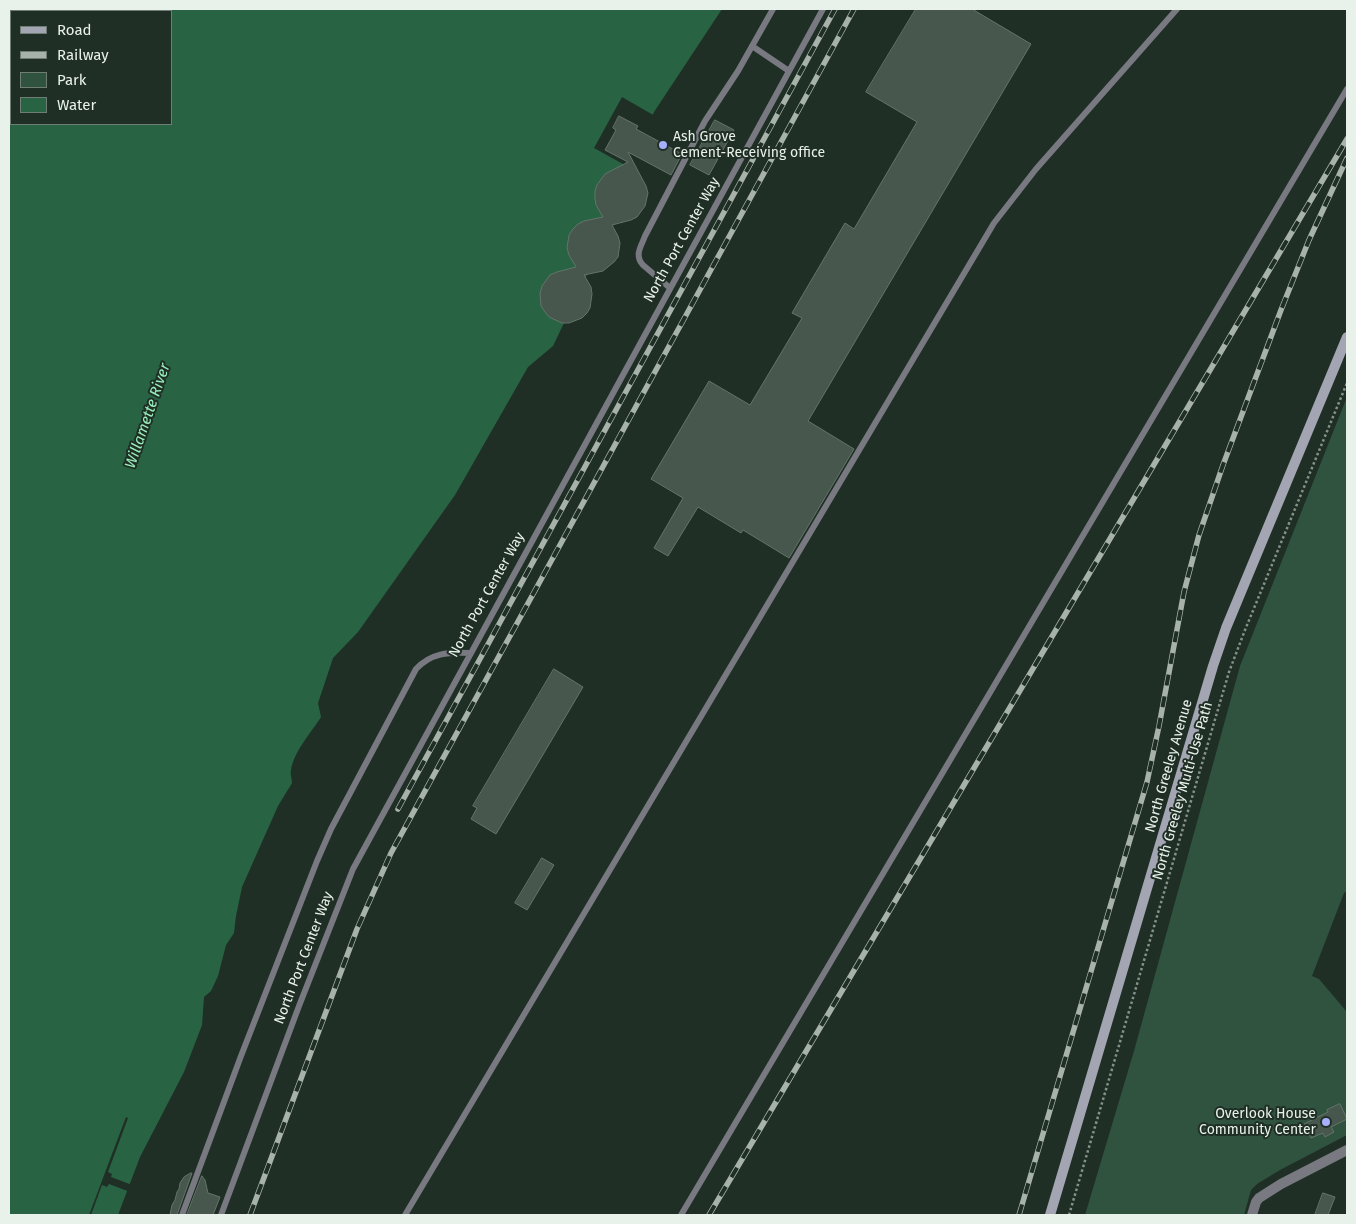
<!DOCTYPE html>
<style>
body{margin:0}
#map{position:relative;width:1356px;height:1224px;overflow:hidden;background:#202f26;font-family:"Fira Sans",sans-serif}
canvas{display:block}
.frame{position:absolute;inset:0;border:10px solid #e8f2eb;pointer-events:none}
.legend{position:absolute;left:10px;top:10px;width:162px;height:115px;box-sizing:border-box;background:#202f26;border:1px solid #707d75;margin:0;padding:6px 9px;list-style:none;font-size:15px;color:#e8f2eb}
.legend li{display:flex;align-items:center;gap:10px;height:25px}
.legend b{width:25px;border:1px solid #707d75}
</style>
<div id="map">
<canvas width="1356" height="1224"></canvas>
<div class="frame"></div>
<ul class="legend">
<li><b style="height:6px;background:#a3a5b2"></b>Road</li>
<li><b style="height:6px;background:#a6b2aa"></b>Railway</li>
<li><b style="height:14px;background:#2f533e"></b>Park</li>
<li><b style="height:14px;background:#286443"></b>Water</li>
</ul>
</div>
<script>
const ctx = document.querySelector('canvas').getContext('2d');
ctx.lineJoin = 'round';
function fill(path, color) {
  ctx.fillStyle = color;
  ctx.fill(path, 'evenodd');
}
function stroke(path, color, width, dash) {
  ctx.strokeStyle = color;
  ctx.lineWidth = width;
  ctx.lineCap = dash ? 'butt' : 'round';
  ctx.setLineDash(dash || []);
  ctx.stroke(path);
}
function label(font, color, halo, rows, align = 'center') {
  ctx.font = font + ' "Fira Sans",sans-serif';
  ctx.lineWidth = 4;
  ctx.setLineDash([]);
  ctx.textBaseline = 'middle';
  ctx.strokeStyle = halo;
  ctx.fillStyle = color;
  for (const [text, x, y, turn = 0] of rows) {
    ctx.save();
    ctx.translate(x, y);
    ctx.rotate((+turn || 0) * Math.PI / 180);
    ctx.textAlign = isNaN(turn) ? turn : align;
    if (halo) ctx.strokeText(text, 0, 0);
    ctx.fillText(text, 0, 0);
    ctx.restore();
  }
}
fill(new Path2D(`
 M1347,397V891L1344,893L1312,976L1319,979L1347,1012V1135L1280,1170L1257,1184L1251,1190L1244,1215H1085L1134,1051L1240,666Z`), '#2f533e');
fill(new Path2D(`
 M9,9H722L654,112L632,163L604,239L553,346L528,367L455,495L358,632L333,658L318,703L321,717C311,733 294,751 291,770C290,774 292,779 292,783L278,806L242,887L236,916L234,933L226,945L218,976L211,991L204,997L202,1025L184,1072L140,1157L118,1215H9ZM11,11H171V124H11Z`), '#286443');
fill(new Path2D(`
 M622,97L655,116L632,169L594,148Z
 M126,1117L128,1118L108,1172L112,1174L111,1177L132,1185L130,1192L109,1184L107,1187L102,1185L91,1215H89Z`), '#202f26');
const building = new Path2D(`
 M916,9H972L1031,44L808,421L854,449L789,558L743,530L741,533L698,507L668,556L654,548L683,498L651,479L709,381L750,405L802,318L792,313L845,223L854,229L917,122L866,92Z
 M619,116L638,126L636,129L682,154L671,175L628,152L646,186L648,193L645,206L637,217L631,220L612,225L618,236L620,243L618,257L614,262L603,271L584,275L591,287L592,294L590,308L587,313L582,318L569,323H562L549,317L545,312L541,306L540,293L542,286L550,275L557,272L576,267L569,255L567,248L569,235L573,229L578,224L584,221L603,217L596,205L595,198V191L597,185L605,174L628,162L605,150L616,130L613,128Z
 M715,120L734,130L709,175L690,165Z
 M554,669L583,687L496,834L471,819L477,808L473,806Z
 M542,858L554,865L527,910L515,903Z
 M1340,1104L1347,1119L1331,1127L1334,1132L1325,1137L1323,1133L1311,1138L1304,1124L1328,1112L1327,1110Z
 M191,1173H192L177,1215H170L172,1205L175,1200L177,1192L179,1189L180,1183L184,1177Z
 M202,1176L205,1180L208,1193L220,1197L213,1215H187Z
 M1323,1193L1335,1197L1328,1215H1315Z`);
fill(building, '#47574d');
stroke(building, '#637469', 1);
stroke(new Path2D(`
 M1069,1215L1229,672L1245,630L1347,383`), '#85928a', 2.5, [2.5, 2.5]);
stroke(new Path2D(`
 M752,46L789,71
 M670,288L643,265C634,255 641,247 645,236L705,121L738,71L773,9
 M182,1215L241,1056L317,861L331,829L416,669C431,653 448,652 470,653
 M221,1215L299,1006L353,869L823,9
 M405,1215L994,223L1036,169L1177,9
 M681,1215L1347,89`), '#787981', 6);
stroke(new Path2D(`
 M1252,1215L1256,1202L1259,1198L1281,1184L1347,1150`), '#787981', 10);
stroke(new Path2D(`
 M1050,1215L1213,666L1226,628L1347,337`), '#a3a5b2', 10);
const rail = new Path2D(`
 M398,809L835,9
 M250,1215L357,929L391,853L854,9
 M709,1215L1347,139
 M1019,1215L1147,782L1159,726L1184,592L1199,535L1223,465L1281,310L1309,240L1347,158`);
stroke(rail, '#a6b2aa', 5.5);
stroke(rail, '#202f26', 4, [11]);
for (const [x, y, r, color] of [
 [663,145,5,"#a7b0fc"],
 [1326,1122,5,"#a7b0fc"]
]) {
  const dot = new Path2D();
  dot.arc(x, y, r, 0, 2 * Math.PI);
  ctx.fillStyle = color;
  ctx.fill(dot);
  stroke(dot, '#202f26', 2);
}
label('14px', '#e8f2eb', '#202f26', [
 ["Ash Grove",673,137],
 ["Cement-Receiving office",673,153],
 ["Overlook House",1316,1114,"right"],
 ["Community Center",1316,1130,"right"]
], 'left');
label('14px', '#e8f2eb', '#202f26', [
 ["North Port Center Way",682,240,-61],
 ["North Port Center Way",487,595,-61],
 ["North Greeley Avenue",1169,766,-74],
 ["North Greeley Multi-Use Path",1183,791,-74],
 ["North Port Center Way",304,958,-69]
]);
label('italic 15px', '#98efbb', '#202f26', [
 ["Willamette River",148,416,-71]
]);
</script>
